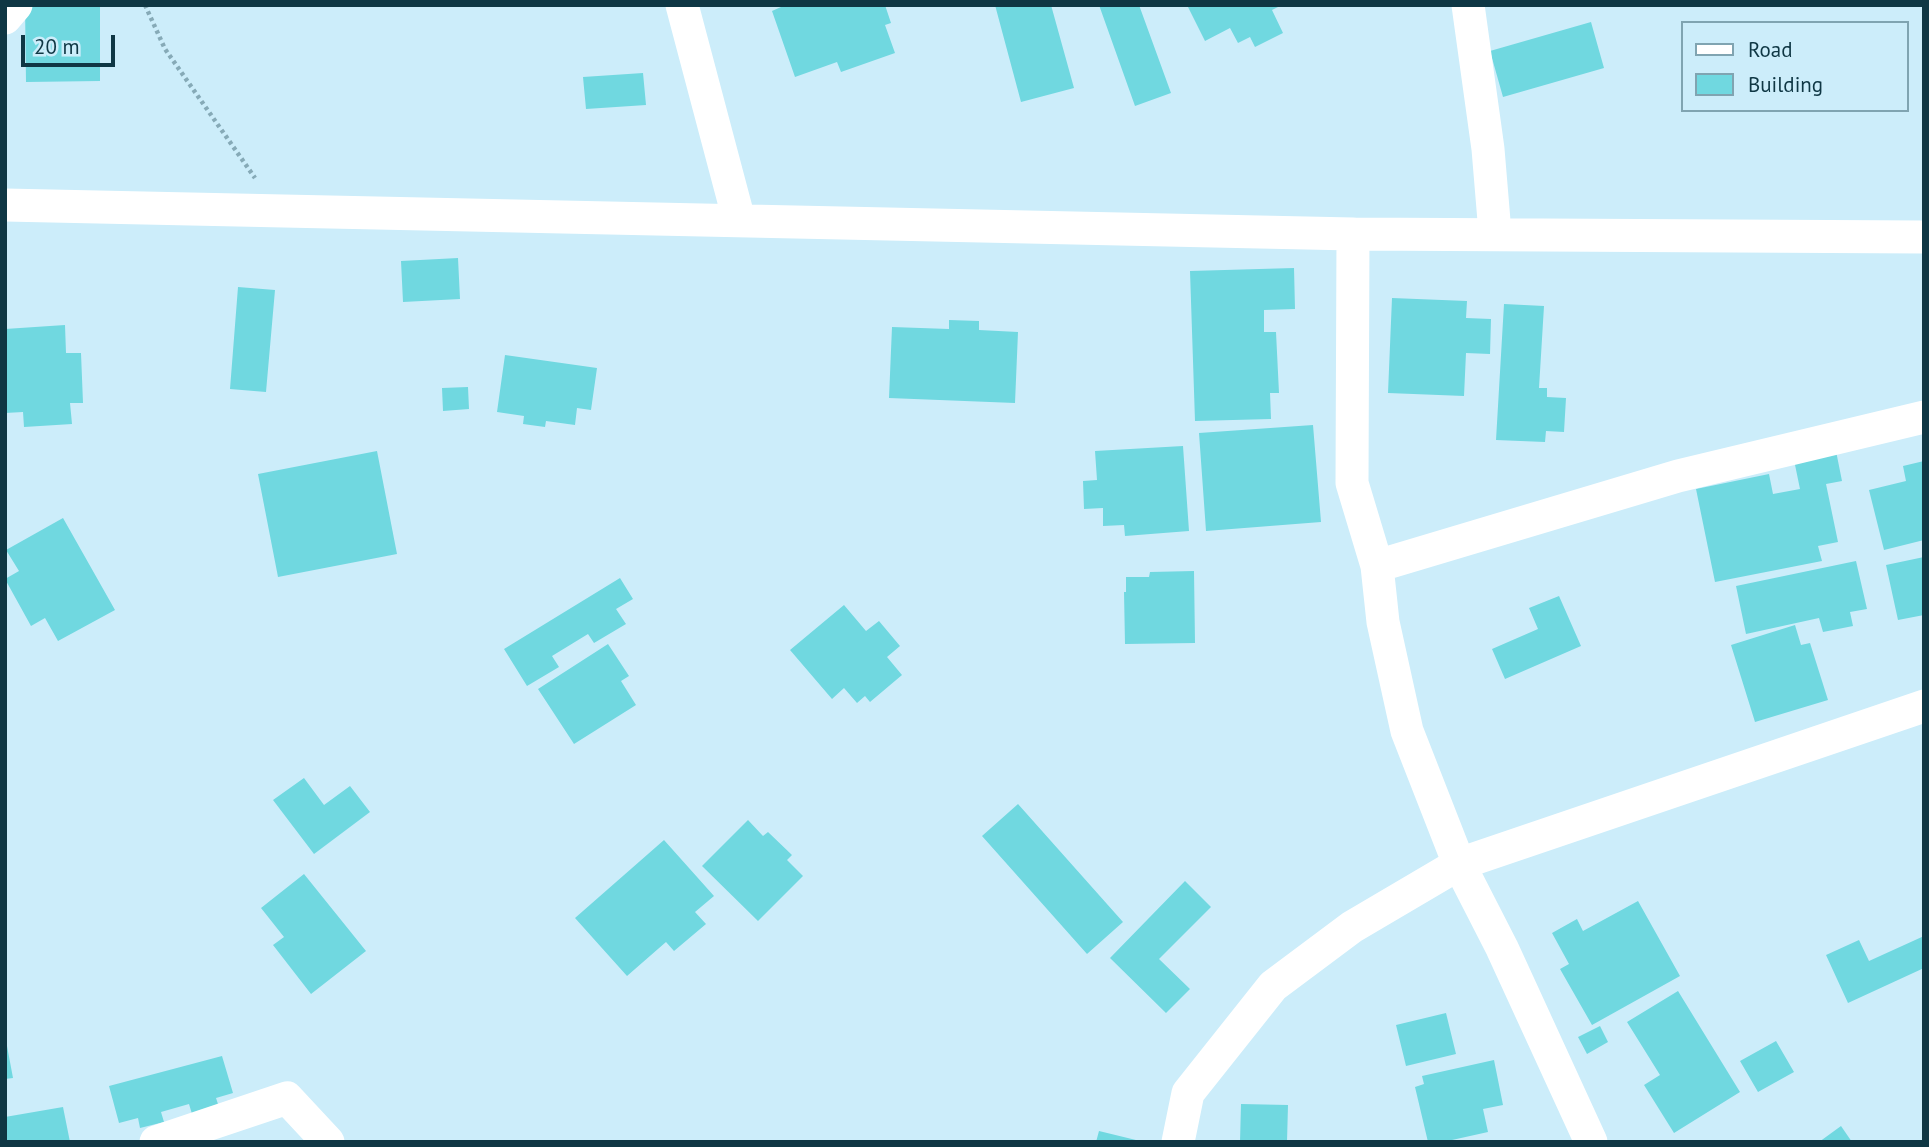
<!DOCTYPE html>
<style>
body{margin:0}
#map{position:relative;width:1929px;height:1147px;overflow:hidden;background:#ccedfa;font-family:"PT Sans",sans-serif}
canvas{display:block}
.frame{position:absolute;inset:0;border:7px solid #0f3744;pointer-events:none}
.legend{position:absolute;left:1681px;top:21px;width:228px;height:91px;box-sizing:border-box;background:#ccedfa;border:2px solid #80a4b1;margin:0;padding:9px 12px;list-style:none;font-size:21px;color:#0f3744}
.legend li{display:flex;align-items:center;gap:14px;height:35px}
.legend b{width:35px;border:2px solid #80a4b1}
.scale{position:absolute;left:21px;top:35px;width:94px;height:32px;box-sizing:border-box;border:4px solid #0f3744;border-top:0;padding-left:9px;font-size:21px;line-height:24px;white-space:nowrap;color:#0f3744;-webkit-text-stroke:5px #ccedfa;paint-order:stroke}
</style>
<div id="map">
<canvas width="1929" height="1147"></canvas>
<div class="frame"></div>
<ul class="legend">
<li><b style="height:9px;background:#fff"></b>Road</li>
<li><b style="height:19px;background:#70d8e0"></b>Building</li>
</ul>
<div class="scale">20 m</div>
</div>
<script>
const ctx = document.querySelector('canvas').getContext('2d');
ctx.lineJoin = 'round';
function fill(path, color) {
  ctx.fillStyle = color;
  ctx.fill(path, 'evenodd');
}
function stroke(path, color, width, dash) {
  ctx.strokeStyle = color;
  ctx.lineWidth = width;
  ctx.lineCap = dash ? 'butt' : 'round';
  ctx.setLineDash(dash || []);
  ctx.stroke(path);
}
fill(new Path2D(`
 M25,5H100V81L26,82Z
 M780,5H885L891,23L885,25L895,53L841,72L837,62L795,77L772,11L781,7Z
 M995,5H1051L1074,88L1021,102Z
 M1099,5H1139L1171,93L1135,106Z
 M1187,5H1282L1272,10L1283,33L1255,47L1250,37L1238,43L1230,28L1205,41Z
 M1591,22L1604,68L1503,97L1490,51Z
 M643,73L646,105L586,109L583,77Z
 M458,258L460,299L403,302L401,261Z
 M1294,268L1295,309L1264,310V332H1276L1279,393H1270L1271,419L1195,421L1190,271Z
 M238,287L275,290L266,392L230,389Z
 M1392,298L1467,301L1466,318L1491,319L1490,354L1466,353L1464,396L1388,393Z
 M1504,304L1544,306L1539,388H1547V397L1566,398L1564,432L1546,431L1545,442L1496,440Z
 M949,320L979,321V330L1018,332L1015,403L889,398L892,327L949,329Z
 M65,325L66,353H81L83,403H70L72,424L24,427L23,412L5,413V329Z
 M505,355L597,368L591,410L577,408L575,425L546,421L545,427L523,424L524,416L497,412Z
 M468,387L469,409L443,411L442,388Z
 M1313,425L1321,522L1206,531L1199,433Z
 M1183,446L1189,531L1125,536L1124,525L1103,526V508L1084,509L1083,481L1097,480L1095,451Z
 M377,451L397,554L278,577L258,474Z
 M1836,451L1842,481L1826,484L1838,542L1818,546L1822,561L1715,582L1696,489L1769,474L1773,494L1800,489L1794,460Z
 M1924,461V540L1884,550L1869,490L1906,481L1903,466Z
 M63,518L115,610L58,641L45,618L31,626L5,579L19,571L6,550Z
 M1924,557V615L1898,620L1886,565Z
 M1856,561L1867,609L1850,612L1853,626L1823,632L1819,618L1746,634L1736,586Z
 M1194,571L1195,643L1125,644L1124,592H1126V577H1149L1150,572Z
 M620,578L633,599L616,609L626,624L594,643L588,634L552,656L559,667L527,686L504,649Z
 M1559,596L1581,646L1505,679L1492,649L1538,629L1529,608Z
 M844,605L866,631L879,621L900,646L887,657L902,675L870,702L865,696L857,703L844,688L832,699L790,650Z
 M1795,625L1801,645L1810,643L1828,700L1755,722L1731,645Z
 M608,644L629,676L621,681L636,705L574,744L538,689Z
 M304,778L324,805L350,786L370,812L314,854L273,800Z
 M1018,804L1123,922L1087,954L982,836Z
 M748,820L763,836L768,832L792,855L787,860L803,876L758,921L702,866Z
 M664,840L714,896L695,912L706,924L674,951L666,942L627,976L575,918Z
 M304,874L366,951L311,994L273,945L284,937L261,908Z
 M1185,881L1211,907L1159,959L1190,989L1166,1013L1110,958Z
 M1638,901L1680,976L1592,1025L1560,969L1569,964L1552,933L1577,919L1583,931Z
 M1924,936V968L1848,1003L1826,955L1859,940L1869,961Z
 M1678,991L1740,1092L1674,1133L1644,1085L1660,1075L1627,1022Z
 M1446,1013L1456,1054L1406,1066L1396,1025Z
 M1600,1026L1608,1042L1587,1054L1578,1037Z
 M1776,1041L1794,1072L1758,1092L1740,1061Z
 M7,1046L13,1078L5,1079V1047Z
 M222,1056L233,1093L216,1098L219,1107L192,1114L189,1104L161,1112L164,1122L140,1128L138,1118L119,1123L109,1086Z
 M1494,1060L1503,1105L1483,1109L1488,1132L1443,1142H1428L1415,1087L1424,1084L1422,1076Z
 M1241,1104L1288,1105L1287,1142H1240Z
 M63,1107L70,1142H5V1117Z
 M1841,1126L1852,1142H1819Z
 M1099,1131L1140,1141V1142H1096Z`), '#70d8e0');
stroke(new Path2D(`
 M145,5L165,49L255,178`), '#86aab7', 4.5, [3.5, 3.5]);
stroke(new Path2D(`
 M682,5L739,220
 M1468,5L1488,149L1495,233
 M5,18L16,5
 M5,205L1353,234L1352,483L1377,566L1383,622L1407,731L1459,864L1502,948L1591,1142
 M1353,234L1924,237
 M1377,566L1678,476L1924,417
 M156,1142L287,1098L328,1142
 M1178,1142L1188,1093L1273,986L1352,927L1459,864L1924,706`), '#fff', 33);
</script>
